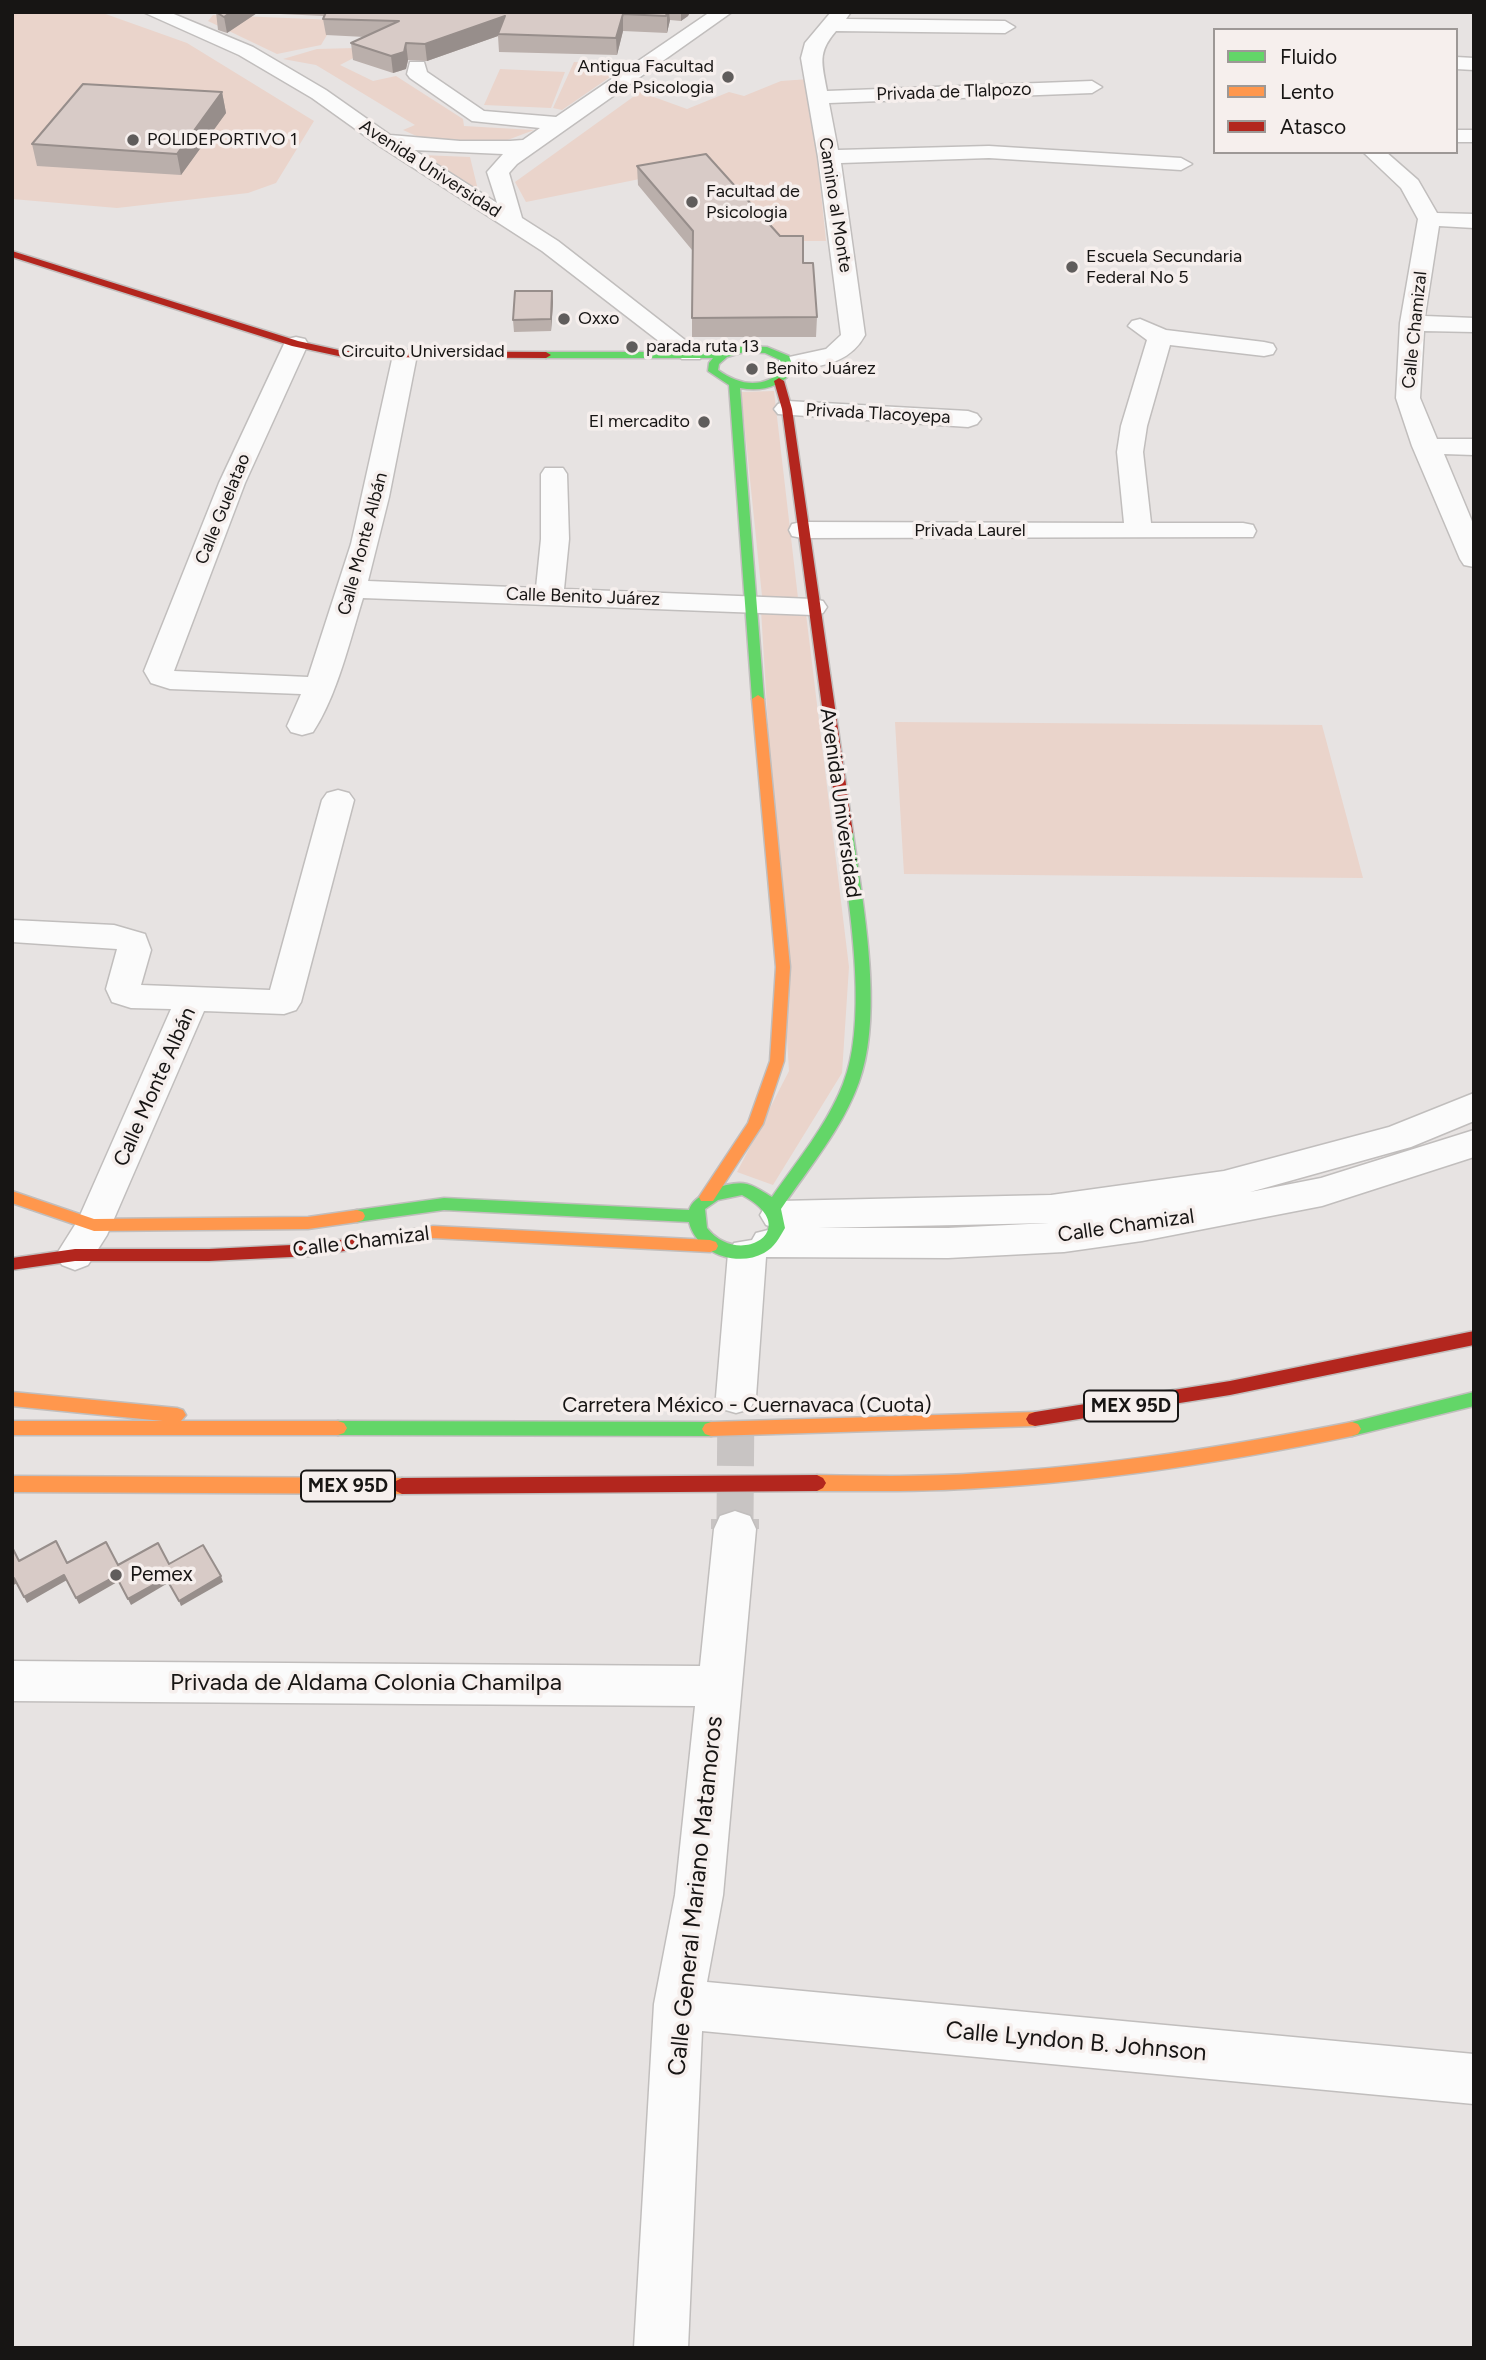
<!DOCTYPE html>
<meta charset="utf-8">
<style>
body{margin:0}
#map{position:relative;width:1486px;height:2360px;overflow:hidden;background:#e7e3e2;font-family:Figtree,sans-serif}
canvas{display:block}
.frame{position:absolute;inset:0;border:14px solid #171514;pointer-events:none}
.legend{position:absolute;left:1213px;top:28px;width:245px;height:126px;box-sizing:border-box;background:#f6efed;border:2px solid #9d9896;margin:0;padding:9px 12px;list-style:none;font-size:21px;color:#171514}
.legend li{display:flex;align-items:center;gap:14px;height:35px}
.legend b{width:35px;border:2px solid #9d9896}
</style>
<div id="map">
<canvas width="1486" height="2360"></canvas>
<div class="frame"></div>
<ul class="legend">
<li><b style="height:9px;background:#63d668"></b>Fluido</li>
<li><b style="height:9px;background:#ff974d"></b>Lento</li>
<li><b style="height:9px;background:#b3261e"></b>Atasco</li>
</ul>
</div>
<script>
const ctx = document.querySelector('canvas').getContext('2d');
ctx.lineJoin = 'round';
function fill(path, color) {
  ctx.fillStyle = color;
  ctx.fill(path, 'evenodd');
}
function stroke(path, color, width, dash) {
  ctx.strokeStyle = color;
  ctx.lineWidth = width;
  ctx.lineCap = dash ? 'butt' : 'round';
  ctx.setLineDash(dash || []);
  ctx.stroke(path);
}
function label(font, color, halo, rows, align = 'center') {
  ctx.font = font + ' Figtree,sans-serif';
  ctx.lineWidth = 7;
  ctx.setLineDash([]);
  ctx.textBaseline = 'middle';
  ctx.strokeStyle = halo;
  ctx.fillStyle = color;
  for (const [text, x, y, turn = 0] of rows) {
    ctx.save();
    ctx.translate(x, y);
    ctx.rotate((+turn || 0) * Math.PI / 180);
    ctx.textAlign = isNaN(turn) ? turn : align;
    if (halo) ctx.strokeText(text, 0, 0);
    ctx.fillText(text, 0, 0);
    ctx.restore();
  }
}
fill(new Path2D(`
 M12,12H100L187,43L314,121L276,183L248,193L117,208L12,199Z
 M213,15L336,20L321,45L277,54L208,21Z
 M355,48L367,51L340,65L373,81L396,76L463,119L464,126L534,130L497,144L421,138L403,130L415,125L316,65L283,59L317,49Z
 M574,62L629,64L562,110L553,108Z
 M500,69L565,72L551,108L484,105Z
 M809,79L826,241H759L704,166L526,202L515,182L640,92L687,109L729,92L744,96L781,81Z
 M421,155L470,157L478,190Z
 M774,391L798,598L762,596L741,392Z
 M761,610L806,614L849,967L842,1073L773,1185L737,1172L789,1071Z
 M895,722L1322,725L1363,878L904,874Z`), '#ead4cb');
stroke(new Path2D(`
 M735,1521L736,1397`), '#c8c4c3', 37, [37, 18]);
stroke(new Path2D(`
 M735,1529V1519`), '#c8c4c3', 48, [48, 24]);
const street = new Path2D(`
 M143,12H169L253,47L326,90L390,135L460,141H510L523,140L540,128L472,121L410,78L407,74L410,62H424L427,72L484,111L556,117L710,12H732L517,164L509,173L522,218L558,241L703,354L700,359H682L542,251L375,143L312,98L239,55ZM414,150L503,154L487,172L497,203Z
 M831,12H851L846,19L1005,21L1015,27L1005,33L836,31C817,53 822,63 827,91L1092,81L1102,87L1092,93L829,103L838,150L989,146L1181,158L1192,164L1181,170L989,158L841,163L865,335C849,365 819,366 789,371L780,369L777,364L780,359L826,349L841,335L818,157L801,58L805,43Z
 M1456,57L1474,58V70L1456,69Z
 M1456,130H1474V142H1456Z
 M1363,152H1386L1418,180L1437,213L1474,214V228L1439,226L1425,316L1474,318V332L1424,331L1420,398L1437,439H1474V455L1444,454L1474,526V567L1464,565L1460,559L1412,446L1396,398L1400,323L1418,219L1401,188Z
 M1140,319L1166,330L1264,342L1273,344L1276,349L1273,354L1264,356L1170,345L1147,426L1143,452L1151,523H1243L1253,525L1256,531L1253,537L802,538L792,536L789,530L792,524L802,522L1124,523L1117,452L1121,426L1147,340L1128,326L1132,321Z
 M296,337L305,339L308,344L245,483L174,671L308,677L351,544L393,355L396,350H414L417,355L389,497L368,581L536,588L541,539V474L545,468H563L567,474L569,539L564,589L813,599L823,601L827,607L823,613L813,615L363,598C350,640 337,696 313,732L302,735L291,732L287,726L301,694L170,689L151,683L144,671L219,483L284,344L287,339Z
 M787,401L968,411L977,414L981,419L977,424L968,427L778,414L774,409L778,404Z
 M338,790L349,793L354,800L301,1002L296,1010L284,1014L204,1011L107,1235L88,1265L75,1270L62,1265L56,1255L78,1220L171,1009L131,1008L112,1002L106,989L117,949L12,942V920L114,925L145,934L151,950L141,985L270,990L322,800L327,793Z
 M1474,1093V1121L1411,1147L1250,1192L1321,1178L1474,1130V1157L1322,1206L1142,1241L1064,1252L948,1258L766,1257L756,1397L750,1409L736,1413L722,1409L716,1397L728,1253L734,1243L752,1240L756,1233L776,1228L766,1225L760,1215L766,1205L779,1201L1051,1195L1224,1171L1389,1127ZM1049,1223L948,1228H818Z
 M735,1511L750,1516L756,1529L723,1895L707,1982L1474,2054V2104L702,2031L688,2348H634L654,2004L675,1895L695,1706L12,1701V1661L700,1666L714,1529L720,1516Z`);
const fast = new Path2D(`
 M743,346L767,347L789,356L794,370C780,387 762,392 740,388L764,699L758,703L752,699L729,385L708,371L709,363L713,358H546L541,355L546,352H722ZM744,352L765,353L780,360L784,369C764,389 740,386 718,370L719,364L727,357Z
 M846,829L853,833C863,904 884,1014 859,1082C843,1128 808,1169 781,1209L785,1228C779,1238 775,1247 764,1253C737,1268 696,1253 689,1222L444,1210L357,1222L351,1220L349,1216L351,1212L357,1210L444,1198L689,1210C694,1193 731,1180 747,1184C755,1186 765,1193 772,1197C797,1161 827,1125 843,1084C869,1020 849,901 839,833ZM742,1195C806,1229 739,1269 707,1228L705,1209L718,1200Z
 M1474,1392V1406L1352,1436L1346,1434L1343,1429L1346,1424L1352,1422Z
 M338,1421L711,1422L717,1424L720,1429L717,1434L711,1436L338,1435L332,1433L329,1428L332,1423Z`);
const slow = new Path2D(`
 M758,695L764,699L790,967L784,1061L763,1124L713,1201H701L699,1197L748,1123L770,1061L776,967L752,699Z
 M12,1191L94,1219L308,1217L357,1210L363,1212L365,1216L363,1220L357,1222L308,1229L94,1231L12,1203Z
 M433,1226L710,1240L716,1242L718,1246L716,1250L710,1252L433,1238L415,1241L409,1239L407,1235L409,1231Z
 M12,1392L177,1408L183,1410L186,1415L181,1421H338L344,1423L347,1428L344,1433L338,1435H12V1421H163L12,1406Z
 M1035,1412L1041,1414L1044,1419L1041,1424L1035,1426L711,1436L705,1434L702,1429L705,1424L711,1422Z
 M1352,1422L1358,1424L1361,1429L1358,1434L1352,1436C1230,1461 1107,1481 982,1488C927,1492 872,1491 817,1491L811,1488L808,1483L811,1478L817,1475C872,1476 927,1477 982,1473C1107,1466 1230,1446 1352,1422Z
 M12,1476L402,1478L408,1481L411,1486L408,1491L402,1494L12,1492Z`);
const jam = new Path2D(`
 M12,251L298,341L343,351L546,352L551,355L546,358L343,357L292,346L12,257Z
 M779,378L784,381L792,409L853,833L846,837L839,833L782,409L774,381Z
 M415,1229L421,1231L423,1235L421,1239L312,1256L209,1261H75L12,1270V1258L75,1249H209L312,1244Z
 M1474,1331V1345L1230,1395L1035,1426L1029,1424L1026,1419L1029,1414L1035,1412L1230,1381Z
 M817,1475L823,1478L826,1483L823,1488L817,1491L402,1494L396,1491L393,1486L396,1481L402,1478Z`);
stroke(street, '#c1bebd', 3);
stroke(fast, '#c1bebd', 3);
stroke(slow, '#c1bebd', 3);
stroke(jam, '#c1bebd', 3);
fill(street, '#fbfbfb');
fill(fast, '#63d668');
fill(slow, '#ff974d');
fill(jam, '#b3261e');
fill(new Path2D(`
 M216,12H690L688,16L681,21L670,20L667,33L623,31L617,55L499,52L498,36L427,61L408,60L406,69L393,73L353,60L351,43L365,37L326,35L323,19L325,16L257,13L227,33L218,30Z
 M222,92L226,113L181,175L37,166L32,144Z
 M637,166L803,263L817,317L816,337H692V250L638,185Z
 M552,291L553,302L551,331L514,332L513,320Z`), '#baafab');
fill(new Path2D(`
 M231,12H257V13L227,33L224,17Z
 M667,12H669L670,20L667,33Z
 M681,12H690L688,16L681,21Z
 M623,14V31L617,55L616,38Z
 M505,16L498,36L427,61L425,44Z
 M406,43L408,60L406,69L393,73L391,56Z
 M222,92L226,113L181,175L177,154Z
 M552,291L553,302L551,331V319Z
 M64,1575L67,1580L27,1603L24,1597Z
 M116,1576L119,1581L79,1604L76,1598Z
 M221,1576L223,1582L181,1606L179,1601Z
 M14,1578L17,1583L12,1586V1579Z
 M166,1578L168,1583L131,1605L128,1599Z`), '#978e8b');
const building = new Path2D(`
 M216,12H231L224,17Z
 M326,12H667L666,16L623,14L616,38L498,34L505,16L425,44L406,43L404,52L391,56L351,43L399,21L323,19Z
 M83,84L222,92L177,154L32,144Z
 M706,154L780,236H803V263H813L817,317L692,318L693,231L637,166Z
 M515,291H552L551,319L513,320Z
 M56,1541L67,1563L106,1542L118,1565L158,1543L169,1564L203,1545L221,1576L179,1601L166,1578L128,1599L116,1576L76,1598L64,1575L24,1597L14,1578L12,1579V1547L19,1561Z`);
fill(building, '#d8cbc7');
stroke(building, '#978e8b', 2);
for (const [x, y, r, color] of [
 [728,77,7,"#605d5c"],
 [133,140,7,"#605d5c"],
 [692,202,7,"#605d5c"],
 [1072,267,7,"#605d5c"],
 [564,319,7,"#605d5c"],
 [632,347,7,"#605d5c"],
 [752,369,7,"#605d5c"],
 [704,422,7,"#605d5c"],
 [116,1575,7,"#605d5c"]
]) {
  const dot = new Path2D();
  dot.arc(x, y, r, 0, 2 * Math.PI);
  ctx.fillStyle = color;
  ctx.fill(dot);
  stroke(dot, '#f6efed', 2.5);
}
label('18px', '#171514', '#f6efed', [
 ["Antigua Facultad",714,67,"right"],
 ["de Psicologia",714,88,"right"],
 ["POLIDEPORTIVO 1",147,140],
 ["Facultad de",706,192],
 ["Psicologia",706,213],
 ["Escuela Secundaria",1086,257],
 ["Federal No 5",1086,278],
 ["Oxxo",578,319],
 ["parada ruta 13",646,347],
 ["Benito Juárez",766,369],
 ["El mercadito",690,422,"right"]
], 'left');
label('18px', '#171514', '#f6efed', [
 ["Privada de Tlalpozo",954,92,-2],
 ["Avenida Universidad",430,169,33],
 ["Camino al Monte",835,205,81],
 ["Calle Chamizal",1415,330,-84],
 ["Circuito Universidad",423,352],
 ["Privada Tlacoyepa",878,414,3],
 ["Calle Guelatao",223,509,-68],
 ["Privada Laurel",970,531],
 ["Calle Monte Albán",363,544,-75],
 ["Calle Benito Juárez",583,597,2]
]);
for (const [x, y, w] of [
 [1131,1406,94],
 [348,1486,94]
]) {
  const box = new Path2D();
  box.roundRect(x - w / 2, y - 15.5, w, 31, 5);
  ctx.fillStyle = '#f6efed';
  ctx.fill(box);
  stroke(box, '#171514', 2);
}
label('bold 19px', '#171514', null, [
 ["MEX 95D",1131,1406],
 ["MEX 95D",348,1486]
]);
label('21px', '#171514', '#f6efed', [
 ["Avenida Universidad",840,803,82],
 ["Calle Monte Albán",155,1087,-66],
 ["Calle Chamizal",1126,1226,-8],
 ["Calle Chamizal",361,1242,-7],
 ["Carretera México - Cuernavaca (Cuota)",747,1406]
]);
label('21px', '#171514', '#f6efed', [
 ["Pemex",130,1575]
], 'left');
label('24px', '#171514', '#f6efed', [
 ["Privada de Aldama Colonia Chamilpa",366,1683],
 ["Calle General Mariano Matamoros",696,1896,-84],
 ["Calle Lyndon B. Johnson",1076,2042,5]
]);
</script>
